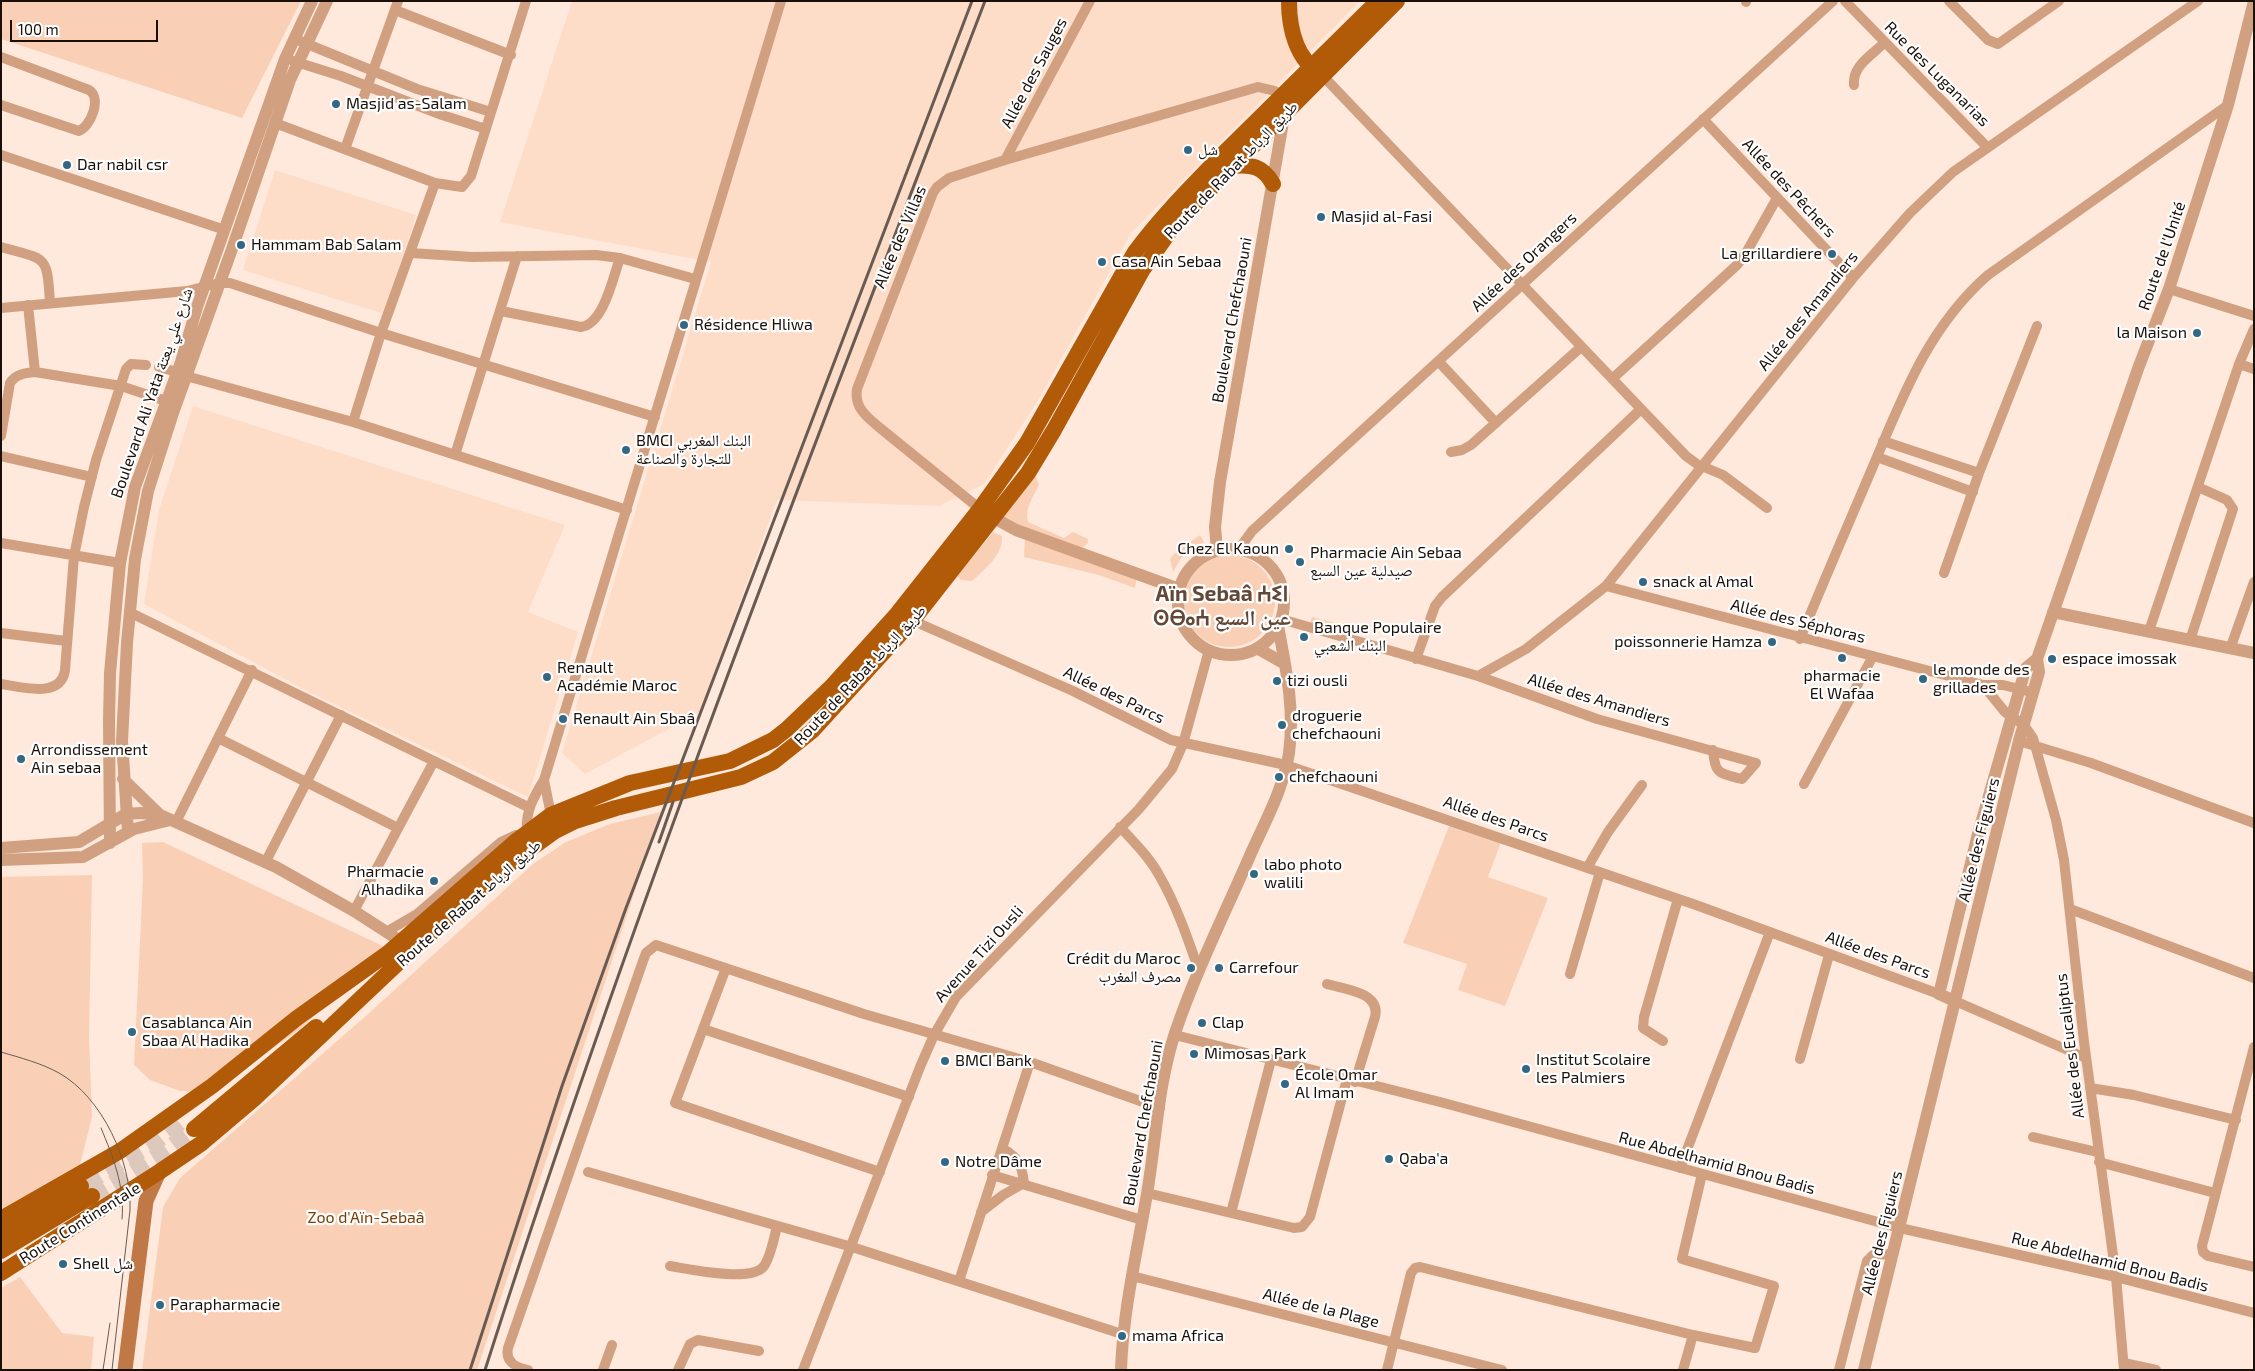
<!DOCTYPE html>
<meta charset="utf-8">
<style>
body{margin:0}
#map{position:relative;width:2255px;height:1371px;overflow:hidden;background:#fee9dc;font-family:"Exo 2",sans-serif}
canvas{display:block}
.frame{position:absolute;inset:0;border:2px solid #1b1009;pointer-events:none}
.scale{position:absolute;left:10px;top:20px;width:148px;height:22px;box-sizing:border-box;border:2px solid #1b1009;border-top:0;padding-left:6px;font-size:15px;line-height:18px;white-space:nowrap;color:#1b1009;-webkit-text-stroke:4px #fff;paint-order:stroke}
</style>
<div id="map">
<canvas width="2255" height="1371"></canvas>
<div class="frame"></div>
<div class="scale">100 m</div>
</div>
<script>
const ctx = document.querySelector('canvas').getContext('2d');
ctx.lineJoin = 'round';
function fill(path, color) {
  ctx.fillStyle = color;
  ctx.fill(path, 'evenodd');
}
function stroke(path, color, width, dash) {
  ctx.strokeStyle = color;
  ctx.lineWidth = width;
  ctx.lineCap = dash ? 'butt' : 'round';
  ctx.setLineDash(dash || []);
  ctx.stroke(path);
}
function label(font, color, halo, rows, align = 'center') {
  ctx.font = font + ' "Exo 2","Noto Naskh Arabic","Noto Sans Tifinagh",sans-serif';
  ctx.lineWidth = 4.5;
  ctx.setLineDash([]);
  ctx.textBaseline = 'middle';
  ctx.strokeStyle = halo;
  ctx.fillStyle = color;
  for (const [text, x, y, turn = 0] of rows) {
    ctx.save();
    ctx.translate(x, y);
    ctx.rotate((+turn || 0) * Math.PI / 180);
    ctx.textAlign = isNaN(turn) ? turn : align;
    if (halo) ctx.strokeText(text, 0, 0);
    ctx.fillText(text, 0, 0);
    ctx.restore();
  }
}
fill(new Path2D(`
 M572,1H1360L1131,233L1039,399L984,484L939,506L777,500L700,712L585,774L562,753L711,262L500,222Z
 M275,170L416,215L384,314L243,270Z
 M193,406L565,525L528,612L578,632L528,797L311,693L144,604L159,510Z`), '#feddc8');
fill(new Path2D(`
 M1,1H301L242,118L1,39Z
 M1033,476L1036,477L1039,485C1033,497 1024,509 1028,522L1064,538L1073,532L1088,539V543L1082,548H1076L1002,518Z
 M993,532L1002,536C1003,555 985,569 972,581L961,580L957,576Z
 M1200,535L1204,542L1181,558L1173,572L1170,559L1174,554Z
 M1025,537L1137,576L1135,588L1099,575L1024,557Z
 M1183 601a46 46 0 1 1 92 0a46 46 0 1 1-92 0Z
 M1312,617L1340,624L1348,622L1343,635L1309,625Z
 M661,812L477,1370H142L163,1207L180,1178L367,1015L533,864L566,842L610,824Z
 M1451,821L1501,842L1488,877L1548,898L1505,1006L1458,990L1467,964L1403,943Z
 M163,842L387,948L300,1029L211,1093L180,1091L150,1080L134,1065L143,880L142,843Z
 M92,875L89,1037L92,1117L80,1165L1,1210V877Z
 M20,1277L62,1333L94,1337L91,1370H1V1288Z`), '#f9d0b6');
stroke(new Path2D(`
 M86,1184L160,1139L185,1119
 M92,1196L163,1152L194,1129`), '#dcc8bc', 16, [16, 8]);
stroke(new Path2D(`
 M1845,1L1987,147
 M1949,1L1988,40L1998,44L2059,1
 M1746,2V1
 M395,10L511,55
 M300,41L417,89L491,112
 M1,57L89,90C102,98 91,126 79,131L1,105
 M293,61L341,76L442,115L486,129
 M1323,76L1686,456L1697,464L1723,475L1767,508
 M1854,85C1852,66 1872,55 1884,43
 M1703,119L1853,278
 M275,123L435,183L462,187L471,176L526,1
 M345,149L398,1
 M1,155L225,230
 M1005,160L1090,1
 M1,247C47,260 47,254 50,303
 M411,253L472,257L596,255L620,258L695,279
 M2169,289L2254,316
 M28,305L35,372
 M1,308L187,291L219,283H230L381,333L655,417
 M501,311L581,327C604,324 613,277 620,258
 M1439,362L1496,423
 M2239,364L2254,369
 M159,367L177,372
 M186,376L353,422L627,510
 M1612,379L1737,265L1746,253L1777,198
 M353,422L381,333L435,183
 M1,436L10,383C16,374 25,373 35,372L121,386L166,401
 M1883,441L1979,473
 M1451,452L1462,450L1471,445L1581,347
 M455,455L517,256
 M1,456L92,477
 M1877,457L1973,492
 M980,509L880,428C867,417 854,408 857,389L933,193L937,187L949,178L1005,160L1258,87L1275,91L1282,97
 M1,543L120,563
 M1239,549L1252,531L1833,1
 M1944,573L1979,473L2037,326
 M1606,586L1983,685H2003L2027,691
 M129,612L530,808
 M909,619L1073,691L1171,740L1286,765L1696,905L1939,994
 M1281,619L1478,676L1597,719L1756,763L1742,779C1719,773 1715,775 1713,750
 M2149,631L2239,364L2254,329
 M1,633L66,641
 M1800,639C1822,585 1845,532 1868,478C1900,404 1925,330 1988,275L2228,105
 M2190,640L2233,509L2227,500L2198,487
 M2230,649L2254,582
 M1416,659L1435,606L1442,597L1641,409
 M1478,676L1526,649L1606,586L1853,278L1910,213L1953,172L2198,1
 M1,684C22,687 61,699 65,670L74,556L84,507L96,460L126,369L131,364L146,365
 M1983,685L2005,712L2024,725L2033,738L2056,820L2064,860L2084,1042L2116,1277L2124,1370
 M218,738L398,828
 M2019,741L2091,763L2254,823
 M544,780L551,815
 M1804,784L1873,656
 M176,822L252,670
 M1120,827C1134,842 1149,857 1159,875C1176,904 1188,939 1199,971
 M527,832C525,812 534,796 544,780L781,1
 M265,863L341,715
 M1587,868L1608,832L1642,785
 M2070,909L2254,978
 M354,911L434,761
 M386,932L417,914L501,842L516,835
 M726,968L675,1103L880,1172
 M1570,974L1600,872
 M1327,984C1344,989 1381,992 1375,1017L1355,1082
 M1955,1001L2086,1058
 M703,1029L909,1097
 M1175,1035L1444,1103L1900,1228L2116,1277L2254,1313
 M1663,1041L1643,1028L1644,1017L1678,899
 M2254,1047L2202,1246L2203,1252L2208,1256L2254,1267
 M1800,1059L1829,955
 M2090,1088L2134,1095L2236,1120
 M2033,1137L2097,1152
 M2099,1162L2215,1193
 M1680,1168L1770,932
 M588,1172L852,1247L1122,1334
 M992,1175L1142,1220
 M1147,1193L1294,1228L1302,1227L1310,1217L1347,1079
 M981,1212L1003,1195L1024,1183C1022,1165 1019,1158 1002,1148
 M1231,1213L1271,1060
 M670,1266C689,1269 752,1283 764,1266C771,1256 774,1238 777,1226
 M1132,1276L1502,1370
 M959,1281L1030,1062
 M2124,1363L2156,1370
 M528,1370C515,1367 505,1362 508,1348L643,961L646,953L656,945L864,1014L1030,1062L1160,1108
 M603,1370L612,1345
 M678,1370L690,1344L698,1340L759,1351
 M803,1370L920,1067L934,1035L956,997L1139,809L1172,769L1183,744L1209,650
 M1387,1370L1411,1273L1415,1268L1420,1267L1693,1335L1755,1348L1774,1286L1682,1259L1702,1174
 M1683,1370L1693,1335
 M1839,1370L1867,1261L1873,1255L1893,1254`), '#d1a080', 10);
stroke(new Path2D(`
 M994,518L1016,530L1179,589
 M1178 602a53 53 0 1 1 106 0a53 53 0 1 1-106 0Z
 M1217,550L1215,527L1220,482L1285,111
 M2053,612L2254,653
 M1257,648L1285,664
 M123,779L160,815
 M128,832L122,741L127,643L135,559L148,491L173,413L232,249L290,80L327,1
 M110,843L109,722L110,673L120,563L135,487L181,362L197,307L285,59L312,1
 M1,848L79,842L126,814L141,813L160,815L276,867L354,911L402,942
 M1,860L83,857L134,829L170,820
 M1955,1001L1939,994L1943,978L1978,834L2024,674L2026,668L2037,659
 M1121,1370C1123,1310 1137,1252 1147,1194C1156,1141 1158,1084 1175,1033C1196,971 1226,911 1252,851C1266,820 1284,787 1289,753C1295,710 1286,668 1278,626
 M1864,1370L2019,741L2039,672L2037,659L2139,366L2169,289L2228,105L2254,1`), '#d1a080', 12);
stroke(new Path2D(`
 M125,1370L146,1201L159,1172`), '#c07847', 15);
stroke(new Path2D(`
 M1289,1C1289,28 1296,58 1320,74
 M1232,166C1251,164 1263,166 1273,184
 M194,1129L316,1027
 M1,1219L120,1151L212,1086L297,1018L388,953L515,842L551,815L630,783L730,761L773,740L787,729L831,687L897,614L980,509L1027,443L1135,252C1160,218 1189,189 1218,159C1271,106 1325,54 1378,1
 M1,1234L81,1186
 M1,1251L92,1196
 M1,1273L159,1172L202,1143L254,1099L413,949L511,863L555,831L575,821L616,808L741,777L773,762L812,731L912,621L1028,473L1054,430L1143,269L1175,224L1397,1`), '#b15a07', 16);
stroke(new Path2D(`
 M1,1052C21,1058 41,1063 59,1073C102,1097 132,1162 130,1210L112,1370
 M101,1128C113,1157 125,1186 122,1219
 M103,1370L110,1323`), '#695b52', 1);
stroke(new Path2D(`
 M659,842L673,802
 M470,1370L562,1086L626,908L972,1
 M485,1370C633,907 811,454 985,1`), '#695b52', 3);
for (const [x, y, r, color] of [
 [336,104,5,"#336884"],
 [1188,150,5,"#336884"],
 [67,165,5,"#336884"],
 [1321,217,5,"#336884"],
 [241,245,5,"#336884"],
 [1832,254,5,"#336884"],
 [1102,262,5,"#336884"],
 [684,325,5,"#336884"],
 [2197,333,5,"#336884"],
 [626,450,5,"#336884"],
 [1289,549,5,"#336884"],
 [1300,562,5,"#336884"],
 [1643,582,5,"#336884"],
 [1304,637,5,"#336884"],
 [1772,642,5,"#336884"],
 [1842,658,5,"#336884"],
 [2052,659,5,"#336884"],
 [547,677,5,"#336884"],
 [1923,679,5,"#336884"],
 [1277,681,5,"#336884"],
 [563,719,5,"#336884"],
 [1282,725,5,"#336884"],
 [21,759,5,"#336884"],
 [1279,777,5,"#336884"],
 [1254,874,5,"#336884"],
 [434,881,5,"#336884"],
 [1191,968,5,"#336884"],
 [1219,968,5,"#336884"],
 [1202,1023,5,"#336884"],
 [132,1032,5,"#336884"],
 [1194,1054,5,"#336884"],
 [945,1061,5,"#336884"],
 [1526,1069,5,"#336884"],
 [1285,1084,5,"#336884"],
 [1389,1159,5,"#336884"],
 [945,1162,5,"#336884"],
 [63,1264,5,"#336884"],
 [160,1305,5,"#336884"],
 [1122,1336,5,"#336884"]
]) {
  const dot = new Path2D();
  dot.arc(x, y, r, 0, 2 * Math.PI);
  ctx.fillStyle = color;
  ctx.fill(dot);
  stroke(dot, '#fff', 2);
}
label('16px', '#1b1009', '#fff', [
 ["Allée des Sauges",1034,73,-62],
 ["Rue des Luganarias",1937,74,45],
 ["Route de Rabat طريق الرباط",1231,170,-46],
 ["Allée des Pêchers",1789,188,47],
 ["Allée des Villas",900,237,-67],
 ["Route de l'Unité",2162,256,-71],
 ["Allée des Orangers",1524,262,-43],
 ["Allée des Amandiers",1808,311,-51],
 ["Boulevard Chefchaouni",1232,320,-80],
 ["Boulevard Ali Yata شارع علي يعتة",152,393,-71],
 ["Allée des Séphoras",1798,621,14],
 ["Route de Rabat طريق الرباط",860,675,-47],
 ["Allée des Parcs",1114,695,26],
 ["Allée des Amandiers",1599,700,17],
 ["Allée des Parcs",1496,819,19],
 ["Allée des Figuiers",1979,840,-76],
 ["Route de Rabat طريق الرباط",469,903,-41],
 ["Avenue Tizi Ousli",979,954,-48],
 ["Allée des Parcs",1878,955,20],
 ["Allée des Eucaliptus",2070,1046,-97],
 ["Boulevard Chefchaouni",1143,1123,-80],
 ["Rue Abdelhamid Bnou Badis",1717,1163,15],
 ["Route Continentale",80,1223,-32],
 ["Allée des Figuiers",1882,1233,-76],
 ["Rue Abdelhamid Bnou Badis",2110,1262,14],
 ["Allée de la Plage",1321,1308,14]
]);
label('16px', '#1b1009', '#fff', [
 ["Masjid as-Salam",346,104],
 ["شل",1198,150],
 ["Dar nabil csr",77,165],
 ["Masjid al-Fasi",1331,217],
 ["Hammam Bab Salam",251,245],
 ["La grillardiere",1822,254,"right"],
 ["Casa Ain Sebaa",1112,262],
 ["Résidence Hliwa",694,325],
 ["la Maison",2187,333,"right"],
 ["BMCI البنك المغربي",636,441],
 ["للتجارة والصناعة",636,459],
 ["Chez El Kaoun",1279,549,"right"],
 ["Pharmacie Ain Sebaa",1310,553],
 ["صيدلية عين السبع",1310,571],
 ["snack al Amal",1653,582],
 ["Banque Populaire",1314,628],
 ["البنك الشعبي",1314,646],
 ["poissonnerie Hamza",1762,642,"right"],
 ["espace imossak",2062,659],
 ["Renault",557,668],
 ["Académie Maroc",557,686],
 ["le monde des",1933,670],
 ["grillades",1933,688],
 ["pharmacie",1842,676,"center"],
 ["El Wafaa",1842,694,"center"],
 ["tizi ousli",1287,681],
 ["droguerie",1292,716],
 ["chefchaouni",1292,734],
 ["Renault Ain Sbaâ",573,719],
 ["Arrondissement",31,750],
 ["Ain sebaa",31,768],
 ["chefchaouni",1289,777],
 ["labo photo",1264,865],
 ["walili",1264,883],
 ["Pharmacie",424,872,"right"],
 ["Alhadika",424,890,"right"],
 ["Crédit du Maroc",1181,959,"right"],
 ["مصرف المغرب",1181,977,"right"],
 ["Carrefour",1229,968],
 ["Casablanca Ain",142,1023],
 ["Sbaa Al Hadika",142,1041],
 ["Clap",1212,1023],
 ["Mimosas Park",1204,1054],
 ["Institut Scolaire",1536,1060],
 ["les Palmiers",1536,1078],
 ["BMCI Bank",955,1061],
 ["École Omar",1295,1075],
 ["Al Imam",1295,1093],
 ["Qaba'a",1399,1159],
 ["Notre Dâme",955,1162],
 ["Shell شل",73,1264],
 ["Parapharmacie",170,1305],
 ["mama Africa",1132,1336]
], 'left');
label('16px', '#7b3c02', '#fff', [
 ["Zoo d'Aïn-Sebaâ",366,1218]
]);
label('bold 21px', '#644836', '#fff', [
 ["Aïn Sebaâ ⵄⵉⵏ",1222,594],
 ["ⵙⴱⴰⵄ عين السبع",1222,618]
]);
</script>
